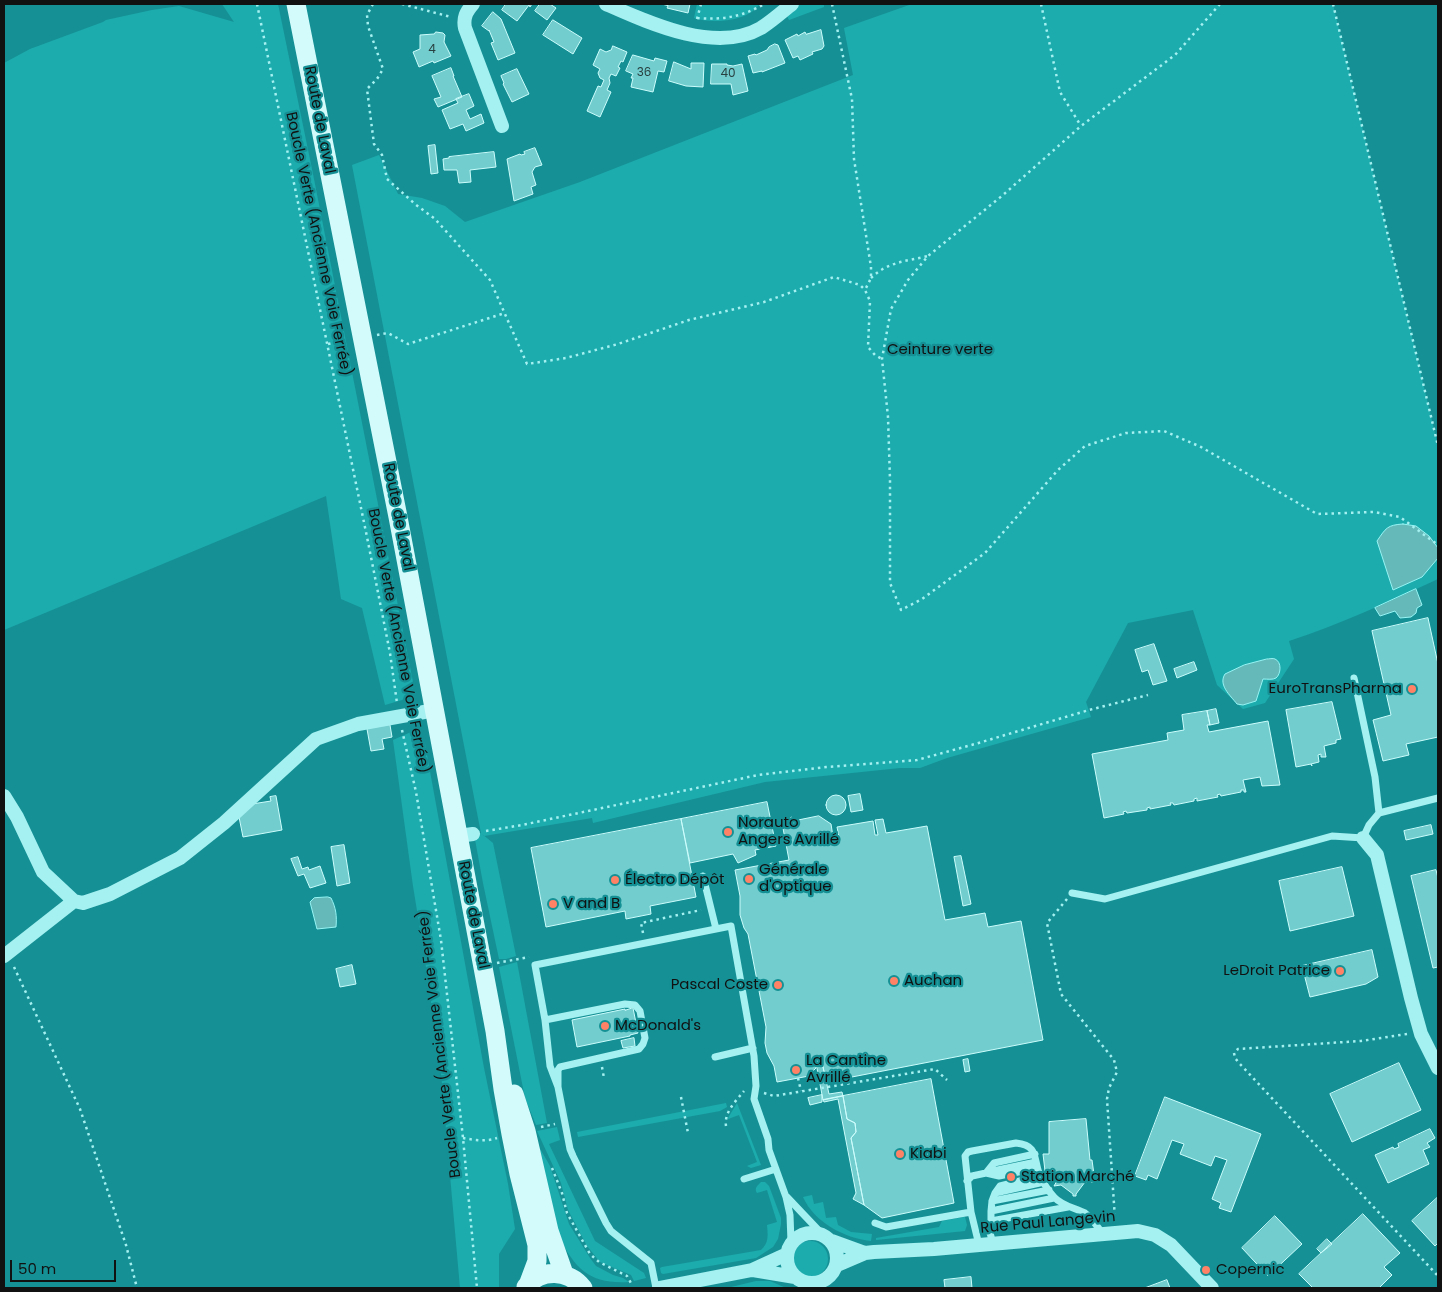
<!DOCTYPE html>
<meta charset="utf-8">
<style>
body{margin:0}
#map{position:relative;width:1442px;height:1292px;overflow:hidden;background:#159195;font-family:Poppins,sans-serif}
canvas{display:block}
.frame{position:absolute;inset:0;border:5px solid #111;pointer-events:none}
.scale{position:absolute;left:10px;top:1260px;width:106px;height:22px;box-sizing:border-box;border:2px solid #111;border-top:0;padding-left:6px;font-size:15px;line-height:18px;white-space:nowrap;color:#111;-webkit-text-stroke:4px #159195;paint-order:stroke}
</style>
<div id="map">
<canvas width="1442" height="1292"></canvas>
<div class="frame"></div>
<div class="scale">50 m</div>
</div>
<script>
const ctx = document.querySelector('canvas').getContext('2d');
ctx.lineJoin = 'round';
function fill(path, color) {
  ctx.fillStyle = color;
  ctx.fill(path, 'evenodd');
}
function stroke(path, color, width, dash) {
  ctx.strokeStyle = color;
  ctx.lineWidth = width;
  ctx.lineCap = dash ? 'butt' : 'round';
  ctx.setLineDash(dash || []);
  ctx.stroke(path);
}
function label(font, color, halo, rows, align = 'center') {
  ctx.font = font + ' Poppins,sans-serif';
  ctx.lineWidth = 4.5;
  ctx.setLineDash([]);
  ctx.textBaseline = 'middle';
  ctx.strokeStyle = halo;
  ctx.fillStyle = color;
  for (const [text, x, y, turn = 0] of rows) {
    ctx.save();
    ctx.translate(x, y);
    ctx.rotate((+turn || 0) * Math.PI / 180);
    ctx.textAlign = isNaN(turn) ? turn : align;
    if (halo) ctx.strokeText(text, 0, 0);
    ctx.fillText(text, 0, 0);
    ctx.restore();
  }
}
fill(new Path2D(`
 M222,4H278L313,174L413,682L412,693L402,700L385,705L362,608L341,599L326,496L4,630V63L30,49L103,22L106,20L152,10L179,6L234,22Z
 M697,4H760C757,7 753,12 748,14C734,22 709,23 694,18Z
 M800,4H824V7L789,20L787,16Z
 M912,4H1333L1438,446V579C1389,602 1340,624 1289,641L1294,659L1265,703L1243,709L1217,685L1193,610L1128,623L1086,702L1091,717L947,758L920,768H900L765,782L593,823L592,818L484,836L482,834L493,843L516,956L506,959H499L483,883L474,834L481,833L479,823L352,165L379,155L398,194L422,198L445,206L465,222L580,182L853,75L844,28Z
 M417,724L425,744L484,1068L508,1184L515,1229L499,1254V1288H460L441,1073L425,960L413,886L393,740L411,732Z
 M517,962L547,1123L536,1125L525,1098L499,967Z
 M726,1103L727,1107L720,1111L578,1137L577,1132Z
 M737,1103L761,1165L751,1168L747,1166L757,1162L739,1115L728,1119V1118Z
 M557,1127L560,1140L549,1144L595,1241L644,1273L646,1278L634,1281L631,1275L600,1262L587,1246L568,1210L561,1183L537,1131Z
 M531,1133L550,1166L569,1224L590,1258L596,1266L613,1275L623,1278L629,1282C590,1284 576,1270 559,1237Z
 M761,1182H765L769,1186L781,1218V1224L778,1239L773,1247L756,1258L663,1274L661,1273L660,1268L662,1267L761,1250C769,1243 768,1235 767,1225L777,1222L767,1190L757,1193C754,1188 757,1186 761,1182Z
 M812,1195L814,1204L823,1202L826,1218L836,1217L838,1225L851,1232L872,1234L871,1241C844,1238 814,1222 803,1197Z
 M964,1217H965L967,1225L965,1231L876,1240V1238L939,1227L942,1221Z
 M792 1259a18 18 0 1 1 36 0a18 18 0 1 1-36 0Z
 M756,1281H770L786,1288H727Z`), '#1dacae');
const water = new Path2D(`
 M1403,524L1416,526L1429,536L1438,548V558L1422,577L1393,590L1377,541C1386,528 1387,525 1403,524Z
 M1416,589L1422,605L1417,608L1416,613L1411,617L1400,618L1395,611L1380,616L1375,608Z
 M1267,659C1269,659 1273,658 1275,659C1282,662 1281,674 1276,678C1273,680 1267,679 1263,679L1256,701L1243,705L1237,704C1230,695 1218,685 1225,674L1244,665Z
 M328,897L331,898C336,908 337,916 336,927L317,929L310,902L314,898Z`);
fill(water, '#66b9b9');
stroke(water, '#97f4f4', 1);
const building = new Path2D(`
 M506,4H532L530,7L529,5L517,21L502,10Z
 M540,4H550L556,8L547,20L535,11Z
 M662,4H690L688,13L667,8L668,6Z
 M493,12L501,19L515,53L498,60L491,43L494,42L489,30V31L482,26Z
 M553,20L582,38L573,54L543,35Z
 M821,30L824,46L822,49L812,52L813,54L800,60L798,56L793,58L785,40L797,34L798,36L805,32L806,34Z
 M436,32L443,33L445,35L444,42L451,56L434,63L433,61L419,67L413,52L420,49V35L434,34Z
 M775,44L778,45L785,63L762,72V71L753,73L748,56L755,54L756,55L767,50L769,47Z
 M613,46L627,52L623,62L621,61L618,67L620,68L616,76L611,74L609,78L610,83L607,90L611,92L600,117L587,111L598,86L601,87L604,80L600,78L598,73L600,69L593,65L600,49L606,52L611,50Z
 M633,55L654,61L655,58L667,61L664,72L658,71L653,92L631,87L633,78H631L633,74L626,71Z
 M674,62L691,69V63H704L703,87L686,86L669,81Z
 M712,64H727V65L733,66L742,64L748,91L733,95L731,84H711Z
 M451,68L454,76H453L462,97L438,107L434,99L441,97L432,76Z
 M517,69L529,94L512,102L503,84L504,83L501,76Z
 M469,94L474,106L466,110L470,119L481,114L484,123L466,131L463,124L450,129L442,110L458,103L456,99Z
 M435,145L438,173L431,174L428,146Z
 M535,148L542,165L535,167L532,172L536,185L531,187L533,194L514,201L507,159L520,154L521,155L525,154L524,152Z
 M494,152L496,167L470,170L471,182L459,183L457,170H444L443,159L449,158V157Z
 M1428,618L1438,664V737L1406,744L1409,755L1383,761L1373,720L1391,715L1372,631Z
 M1154,644L1167,681L1153,685L1148,670L1142,672L1135,650Z
 M1194,662L1197,670L1177,678L1174,669Z
 M1332,702L1341,739L1336,740V743L1324,746L1326,757H1321V754L1318,755L1319,762L1311,764L1312,766L1311,764L1296,767L1286,710Z
 M1216,709L1219,723L1210,725L1207,711Z
 M1207,711L1210,725H1207L1209,732L1268,721L1280,785L1262,786L1260,777L1243,780L1246,792H1244V790H1241V792L1221,796L1220,794L1217,795L1218,797L1197,801V798L1194,799V801L1174,805L1173,803H1170L1171,805L1150,809V807L1147,808V810L1127,813L1126,811L1123,812L1124,814L1104,818L1092,754L1168,740L1167,733L1184,730L1182,715Z
 M390,725L392,737L382,739L384,749L371,751L367,729Z
 M860,794L863,810L851,812L848,796Z
 M826 805a10 10 0 1 1 20 0a10 10 0 1 1-20 0Z
 M276,796L282,830L243,837L239,817L252,804L271,801L270,797Z
 M767,802L776,846L755,850L756,855L738,863L733,854L690,863L681,819Z
 M819,816L831,824L834,843L840,842L837,827L873,821L875,835H878L875,820L883,819L886,833L927,826L945,920L985,913L988,927L1021,921L1043,1040L826,1082L822,1062L816,1063V1068L813,1071L809,1074V1076L777,1082L774,1066L767,1053L765,1043L766,1027L748,934L744,928L740,915V896L735,870L789,860L782,823L787,822L791,817L797,820Z
 M681,819L696,897L650,906L651,914L626,919L625,911L546,927L531,848Z
 M1431,825L1433,834L1406,840L1404,831Z
 M344,845L350,883L337,886L331,847Z
 M961,856L971,904L963,906L954,857Z
 M298,857L302,869L308,867L309,870L320,866L326,883L310,888L304,874L298,876L291,859Z
 M1342,867L1354,916L1290,931L1279,881Z
 M1436,870L1438,878V967L1433,968L1411,876Z
 M1372,950L1378,977L1366,984L1310,997L1302,966Z
 M352,965L356,984L340,987L336,969Z
 M633,1008L638,1033L630,1035V1036L577,1047L572,1020L625,1009V1010Z
 M634,1038L635,1046L623,1048L621,1041Z
 M968,1059L970,1071L965,1072L963,1060Z
 M822,1062L829,1094L842,1092L843,1096L823,1100L816,1063Z
 M1399,1063L1421,1110L1352,1142L1330,1094Z
 M931,1079L954,1203L882,1218L864,1205L851,1138L856,1132L855,1123L847,1119L843,1096Z
 M822,1095V1102L810,1105L808,1098Z
 M843,1096L847,1119L855,1123L856,1132L851,1138L864,1205L853,1199L856,1193L838,1099L824,1102L823,1100Z
 M1165,1097L1261,1134L1231,1212L1219,1208L1221,1203L1212,1199L1227,1160L1215,1156L1211,1166L1180,1154L1184,1144L1172,1140L1157,1179L1148,1175L1146,1180L1135,1176Z
 M1086,1119L1090,1160H1092L1095,1182H1085L1076,1194V1196H1073V1194L1061,1185L1054,1186L1057,1181L1045,1171L1043,1154H1049V1122Z
 M1430,1129L1435,1138L1427,1143L1430,1147L1423,1150L1429,1164L1388,1183L1375,1155L1393,1147L1394,1149L1399,1147L1398,1144Z
 M1438,1197V1243L1435,1246L1412,1221Z
 M1363,1214L1400,1253L1384,1267L1392,1275L1379,1288H1313L1299,1274Z
 M1275,1216L1302,1244L1268,1276L1242,1248Z
 M1327,1239L1332,1244L1321,1253L1317,1249Z
 M971,1277L972,1288H945L944,1280Z
 M1167,1280L1170,1288H1145Z`);
fill(building, '#72cdce');
stroke(building, '#ccfcfc', 1);
stroke(new Path2D(`
 M257,4L367,537L390,653L397,703
 M373,4L367,15L368,26L383,69L377,79L367,89L374,144L382,155L387,179L415,204L435,219L490,280L527,364L566,358L618,344L689,320L764,302L834,277L860,285L865,290L870,301L868,347L875,355L882,359
 M402,4L451,17
 M832,4L852,99L854,159L871,267V278L865,290
 M1041,4L1060,92L1081,126
 M1220,4L1175,55L1081,126L1003,195L928,256L908,280L891,309L882,359L888,417L890,480V583L901,610L922,599L985,553L1058,470L1085,446L1126,433L1164,431L1201,447L1317,514L1374,512L1400,517L1438,545
 M1333,4L1438,446
 M697,18C723,20 742,17 764,4
 M697,19L701,4
 M871,278C887,262 907,261 928,256
 M377,335L388,333L408,344L505,313
 M328,344L347,340
 M402,730L416,792L441,940L463,1138L477,1288
 M486,831L522,825L758,775L826,767L917,760L975,744L1089,710L1148,695
 M1067,899L1047,923L1061,994L1114,1060L1117,1072L1109,1088L1107,1099L1115,1219
 M643,933L641,923L701,910
 M497,963L529,957
 M14,967L80,1109L126,1245L137,1288
 M1407,1034L1361,1041L1238,1049L1234,1053L1235,1058L1239,1063L1438,1276
 M602,1067L604,1078
 M798,1078L801,1091
 M764,1093L774,1096L935,1069L947,1080
 M681,1097L688,1133
 M726,1126C724,1112 736,1101 744,1091
 M541,1127L555,1124
 M463,1138C474,1140 486,1142 497,1138
 M552,1168L562,1193L567,1213L590,1254L599,1262L627,1276L632,1285`), '#a5f0f1', 2.5, [2.5, 4]);
stroke(new Path2D(`
 M1354,678L1375,777L1379,813
 M703,876L716,929
 M1072,893L1105,899L1332,836L1363,838L1369,825L1379,813L1438,798
 M545,1020L625,1004L635,1005L640,1011L645,1038L643,1044L639,1049L560,1067L558,1070V1087L570,1149L573,1156L606,1223L611,1231L651,1263L656,1288
 M715,1057L753,1048
 M558,1087L550,1066L545,1020L535,965L731,926L754,1056L756,1086L754,1099L768,1139L769,1150L786,1197L790,1215L791,1242
 M988,1172L1036,1162
 M986,1173L994,1163L1035,1154
 M744,1179L776,1169
 M967,1181L972,1176L986,1173L999,1176L1037,1168
 M995,1193L1000,1186L1040,1176
 M787,1197L823,1235
 M992,1201L995,1193L1044,1182
 M991,1211L992,1201L1049,1190
 M991,1221V1211L1054,1198
 M875,1223L886,1227L971,1212
 M993,1244L989,1229L991,1221L1068,1207
 M979,1245L971,1212L965,1156L968,1152L972,1151L1016,1143C1036,1145 1034,1155 1038,1170C1040,1178 1048,1191 1054,1197C1062,1206 1075,1208 1085,1213C1092,1218 1098,1228 1103,1234`), '#a5f0f1', 7);
stroke(new Path2D(`
 M473,4C466,12 463,18 465,28L502,126
 M606,4C649,23 716,54 761,28C772,21 782,12 792,4
 M4,796L17,817L43,872L74,901L83,903L110,894L180,858L224,823L316,739L358,724L435,710
 M458,836L473,834
 M1363,838L1377,855L1411,998L1421,1034L1438,1068
 M4,956L74,901
 M787 1258a25 25 0 1 1 50 0a25 25 0 1 1-50 0Z
 M832,1241L865,1253
 M837,1265L865,1253L874,1252L934,1249L1138,1231L1155,1235L1171,1245L1212,1288
 M753,1270L795,1277
 M659,1288L752,1270L787,1254`), '#a5f0f1', 14);
stroke(new Path2D(`
 M296,4L398,517L495,1031L503,1089L511,1134L519,1174L537,1245V1261L528,1285
 M514,1094L526,1131L549,1231L564,1274
 M526,1287C541,1268 569,1270 583,1288`), '#d4fbfc', 19);
for (const [x, y, r, color] of [
 [1412,689,5,"#ff8166"],
 [728,832,5,"#ff8166"],
 [749,879,5,"#ff8166"],
 [615,880,5,"#ff8166"],
 [553,904,5,"#ff8166"],
 [1340,971,5,"#ff8166"],
 [894,981,5,"#ff8166"],
 [778,985,5,"#ff8166"],
 [605,1026,5,"#ff8166"],
 [796,1070,5,"#ff8166"],
 [900,1154,5,"#ff8166"],
 [1011,1177,5,"#ff8166"],
 [1206,1270,5,"#ff8166"]
]) {
  const dot = new Path2D();
  dot.arc(x, y, r, 0, 2 * Math.PI);
  ctx.fillStyle = color;
  ctx.fill(dot);
  stroke(dot, '#159195', 2);
}
label('12px', '#294040', null, [
 ["4",432,50],
 ["36",644,73],
 ["40",728,74]
]);
label('15px', '#111', '#159195', [
 ["Route de Laval",319,120,79],
 ["Boucle Verte (Ancienne Voie Ferrée)",318,244,78],
 ["Route de Laval",398,517,79],
 ["Boucle Verte (Ancienne Voie Ferrée)",398,641,79],
 ["Route de Laval",473,915,79],
 ["Boucle Verte (Ancienne Voie Ferrée)",440,1044,-97],
 ["Rue Paul Langevin",1048,1223,-5]
]);
label('15px', '#111', '#159195', [
 ["Ceinture verte",940,350]
]);
label('15px', '#111', '#159195', [
 ["EuroTransPharma",1402,689,"right"],
 ["Norauto",738,823],
 ["Angers Avrillé",738,840],
 ["Générale",759,870],
 ["d'Optique",759,887],
 ["Électro Dépôt",625,880],
 ["V and B",563,904],
 ["LeDroit Patrice",1330,971,"right"],
 ["Auchan",904,981],
 ["Pascal Coste",768,985,"right"],
 ["McDonald's",615,1026],
 ["La Cantine",806,1061],
 ["Avrillé",806,1078],
 ["Kiabi",910,1154],
 ["Station Marché",1021,1177],
 ["Copernic",1216,1270]
], 'left');
</script>
